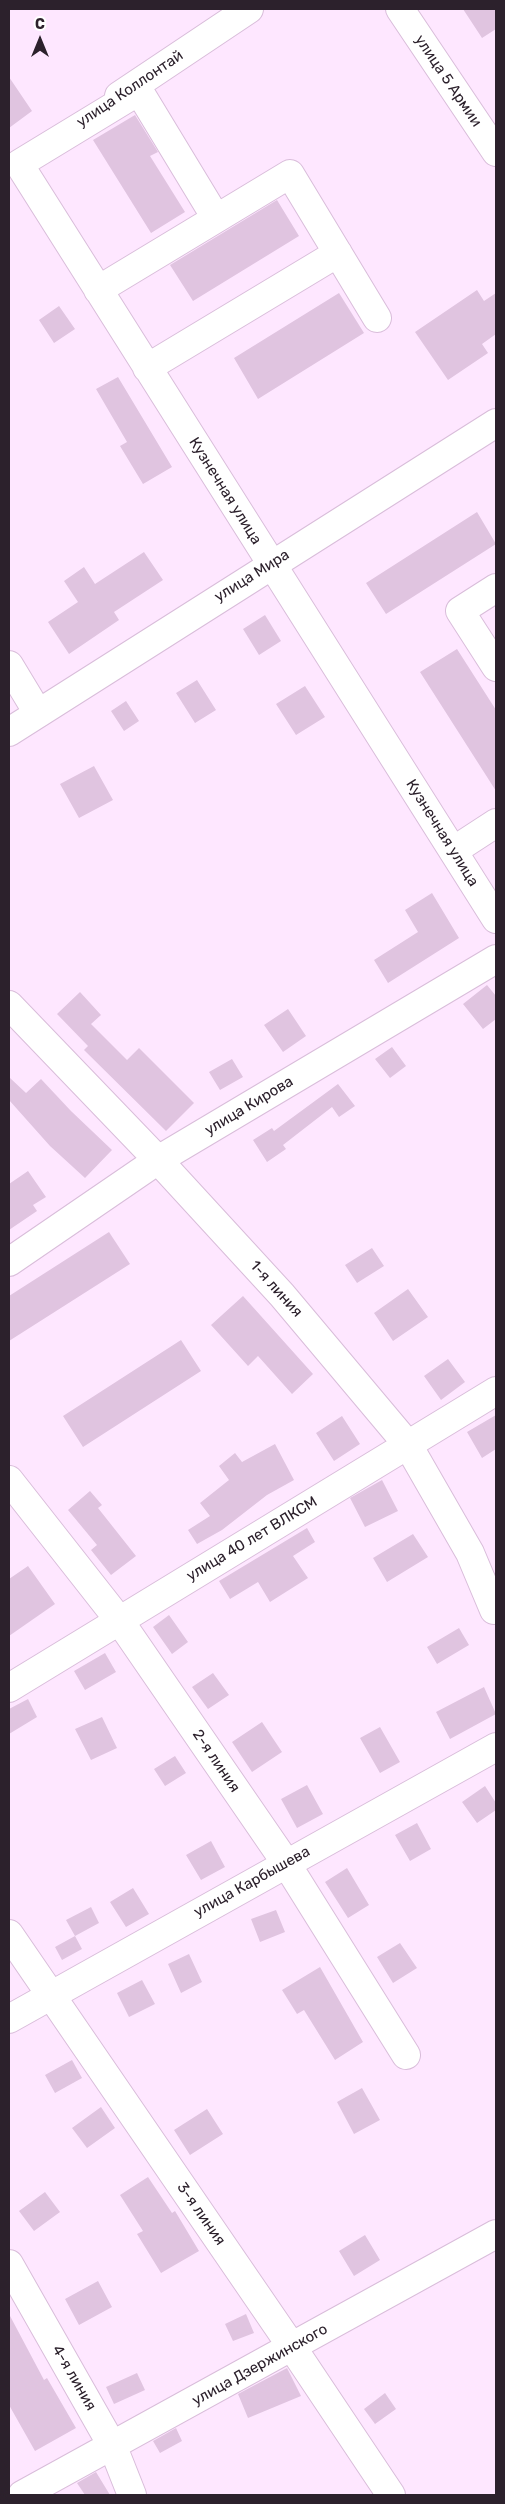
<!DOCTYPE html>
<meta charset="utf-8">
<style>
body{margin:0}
#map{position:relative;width:505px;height:2504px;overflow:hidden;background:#fee7ff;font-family:Rubik,sans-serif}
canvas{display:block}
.frame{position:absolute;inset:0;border:10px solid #2c212c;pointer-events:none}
.north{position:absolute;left:15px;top:15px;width:50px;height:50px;-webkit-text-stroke:4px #fff;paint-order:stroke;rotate:0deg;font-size:14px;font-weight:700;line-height:20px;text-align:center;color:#2c212c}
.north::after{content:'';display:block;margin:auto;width:18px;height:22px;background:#2c212c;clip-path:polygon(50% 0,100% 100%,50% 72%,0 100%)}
</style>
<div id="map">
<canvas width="505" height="2504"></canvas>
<div class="frame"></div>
<div class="north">С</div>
</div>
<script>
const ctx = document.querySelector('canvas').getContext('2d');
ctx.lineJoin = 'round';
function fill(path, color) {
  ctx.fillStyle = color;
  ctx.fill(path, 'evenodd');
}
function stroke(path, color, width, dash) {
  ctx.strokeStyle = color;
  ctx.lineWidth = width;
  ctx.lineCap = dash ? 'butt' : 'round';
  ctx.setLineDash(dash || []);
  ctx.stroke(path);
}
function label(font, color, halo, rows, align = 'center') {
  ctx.font = font + ' Rubik,sans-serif';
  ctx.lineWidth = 5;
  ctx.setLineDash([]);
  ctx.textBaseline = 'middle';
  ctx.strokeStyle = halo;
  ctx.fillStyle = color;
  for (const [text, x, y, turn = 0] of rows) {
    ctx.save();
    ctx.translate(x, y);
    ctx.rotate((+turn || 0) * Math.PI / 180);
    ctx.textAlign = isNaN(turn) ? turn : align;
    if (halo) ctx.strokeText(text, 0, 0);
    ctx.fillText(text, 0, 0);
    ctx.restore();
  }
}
fill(new Path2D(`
 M463,9H496V29L482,38Z
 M9,77L32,111L9,128Z
 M135,115L158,152L150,156L185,212L151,233L93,140Z
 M277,200L299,236L193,301L170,265Z
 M477,290L484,301L496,293V334L482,344L488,353L448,380L415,332Z
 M339,293L364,333L258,399L234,358Z
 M59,306L75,329L54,343L39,320Z
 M118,377L172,467L143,484L120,446L127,442L96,389Z
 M477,512L496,544L386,614L366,583Z
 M144,552L163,580L114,612L119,620L69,654L48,622L78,602L64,581L84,567L95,584Z
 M265,615L281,641L259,655L243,629Z
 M457,649L496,710V791L420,672Z
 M197,680L216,710L195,723L176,693Z
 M305,686L325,717L296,735L276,704Z
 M126,701L139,721L124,731L111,711Z
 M94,766L113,800L79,818L60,784Z
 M432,893L459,938L388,983L374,960L418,932L405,910Z
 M487,985L496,996V1019L483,1029L463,1004Z
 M80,992L101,1015L91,1024L127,1060L139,1048L194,1103L166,1131L84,1050L88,1046L57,1014Z
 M288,1009L306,1036L283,1052L264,1025Z
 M392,1047L406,1066L390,1078L375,1059Z
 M232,1059L243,1077L220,1090L209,1072Z
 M9,1077L26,1093L41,1079L71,1111L112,1150L85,1178L50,1146L9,1100Z
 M338,1084L355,1106L339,1117L332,1107L283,1145L286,1149L267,1162L253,1140L272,1128L274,1131Z
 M28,1171L46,1197L33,1205L37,1211L9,1230V1184Z
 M109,1232L130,1264L9,1341V1296Z
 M372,1248L384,1266L357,1283L345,1265Z
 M408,1289L428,1317L393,1341L374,1313Z
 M243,1296L313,1374L292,1394L258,1356L248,1366L211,1325Z
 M181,1340L201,1371L83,1447L63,1416Z
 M448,1359L465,1382L441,1400L424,1376Z
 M496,1415V1449L482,1458L467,1432Z
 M342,1416L360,1444L334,1461L316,1433Z
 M275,1444L294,1480L267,1495L222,1530L197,1544L188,1530L210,1516L200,1503L229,1480L219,1466L235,1453L242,1462Z
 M382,1480L398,1511L365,1527L350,1498Z
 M90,1491L102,1505L98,1508L136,1556L111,1575L91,1550L97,1545L68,1510Z
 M307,1528L315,1542L293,1556L308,1578L270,1602L258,1582L230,1599L219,1581Z
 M413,1534L428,1557L387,1582L373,1558Z
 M28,1566L55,1604L9,1636V1579Z
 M169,1615L188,1642L172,1654L153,1627Z
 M459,1628L469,1645L437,1664L427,1647Z
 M105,1653L116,1672L85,1690L74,1671Z
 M213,1673L229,1695L208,1709L192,1687Z
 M484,1687L496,1714L450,1739L436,1712Z
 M28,1699L37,1717L9,1734V1709Z
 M102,1717L117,1748L91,1760L75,1729Z
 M262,1722L282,1752L252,1772L232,1742Z
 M380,1727L400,1762L380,1773L360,1738Z
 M175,1756L186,1773L165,1786L154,1769Z
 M307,1785L323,1814L297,1828L281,1799Z
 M485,1786L496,1803V1810L477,1823L462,1802Z
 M417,1823L431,1849L410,1861L395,1835Z
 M211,1841L225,1867L201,1880L186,1855Z
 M347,1868L369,1905L348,1918L325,1882Z
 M133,1888L149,1914L126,1927L110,1902Z
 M91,1907L99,1923L75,1936L66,1920Z
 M276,1910L285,1932L260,1942L251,1919Z
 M75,1936L82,1949L62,1960L55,1947Z
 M400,1943L417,1968L393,1983L377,1957Z
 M189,1954L202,1982L181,1993L168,1964Z
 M320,1967L363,2042L335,2060L304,2010L297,2014L282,1990Z
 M142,1980L155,2004L129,2017L117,1993Z
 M72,2060L82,2078L55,2093L45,2075Z
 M362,2088L380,2120L354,2134L337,2102Z
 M101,2107L115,2128L87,2148L72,2128Z
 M207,2109L223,2134L190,2155L174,2130Z
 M148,2177L172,2213L175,2211L199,2251L161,2273L137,2234L143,2231L120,2195Z
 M45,2192L60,2212L34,2231L19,2211Z
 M365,2235L380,2260L354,2276L339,2251Z
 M98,2281L112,2307L79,2325L65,2299Z
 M9,2314L44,2380L47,2378L76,2428L35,2451L9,2405Z
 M246,2314L254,2333L233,2341L225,2324Z
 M287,2368L301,2396L248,2418L238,2394Z
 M137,2373L145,2390L114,2404L106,2387Z
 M385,2393L396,2409L375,2424L364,2409Z
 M176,2428L182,2441L160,2453L153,2441Z
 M96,2472L110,2495H85L77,2483Z`), '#e0c4e0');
const minor = new Path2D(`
 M400,9L496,152
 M119,96L249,9
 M216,218L139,91L19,164L496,919
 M98,290L290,174L377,318
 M147,368L338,253
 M496,588L460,611L496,667
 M9,665L38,713
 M453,851L496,823
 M9,1005L158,1160L282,1295L408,1445L470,1553L494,1610
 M9,1262L158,1160L496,959
 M9,1480L119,1620L286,1863L406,2055
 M9,1688L496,1391
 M9,1934L292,2347L391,2495
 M9,2019L496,1747
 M9,2264L113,2447L132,2495
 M22,2495L496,2234`);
const major = new Path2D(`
 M9,732L496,423`);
stroke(minor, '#d9bdda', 30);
stroke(major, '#d9bdda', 30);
stroke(minor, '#fff', 28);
stroke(major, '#fff', 28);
label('15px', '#2c212c', '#fff', [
 ["улица 5 Армии",448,81,56],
 ["улица Коллонтай",130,89,-34],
 ["Кузнечная улица",225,491,58],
 ["улица Мира",252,576,-32],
 ["Кузнечная улица",442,833,58],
 ["улица Кирова",249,1106,-31],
 ["1-я линия",276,1289,48],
 ["улица 40 лет ВЛКСМ",252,1539,-31],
 ["2-я линия",216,1761,56],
 ["улица Карбышева",252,1882,-29],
 ["3-я линия",201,2214,55],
 ["улица Дзержинского",260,2365,-29],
 ["4-я линия",74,2378,60]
]);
</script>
